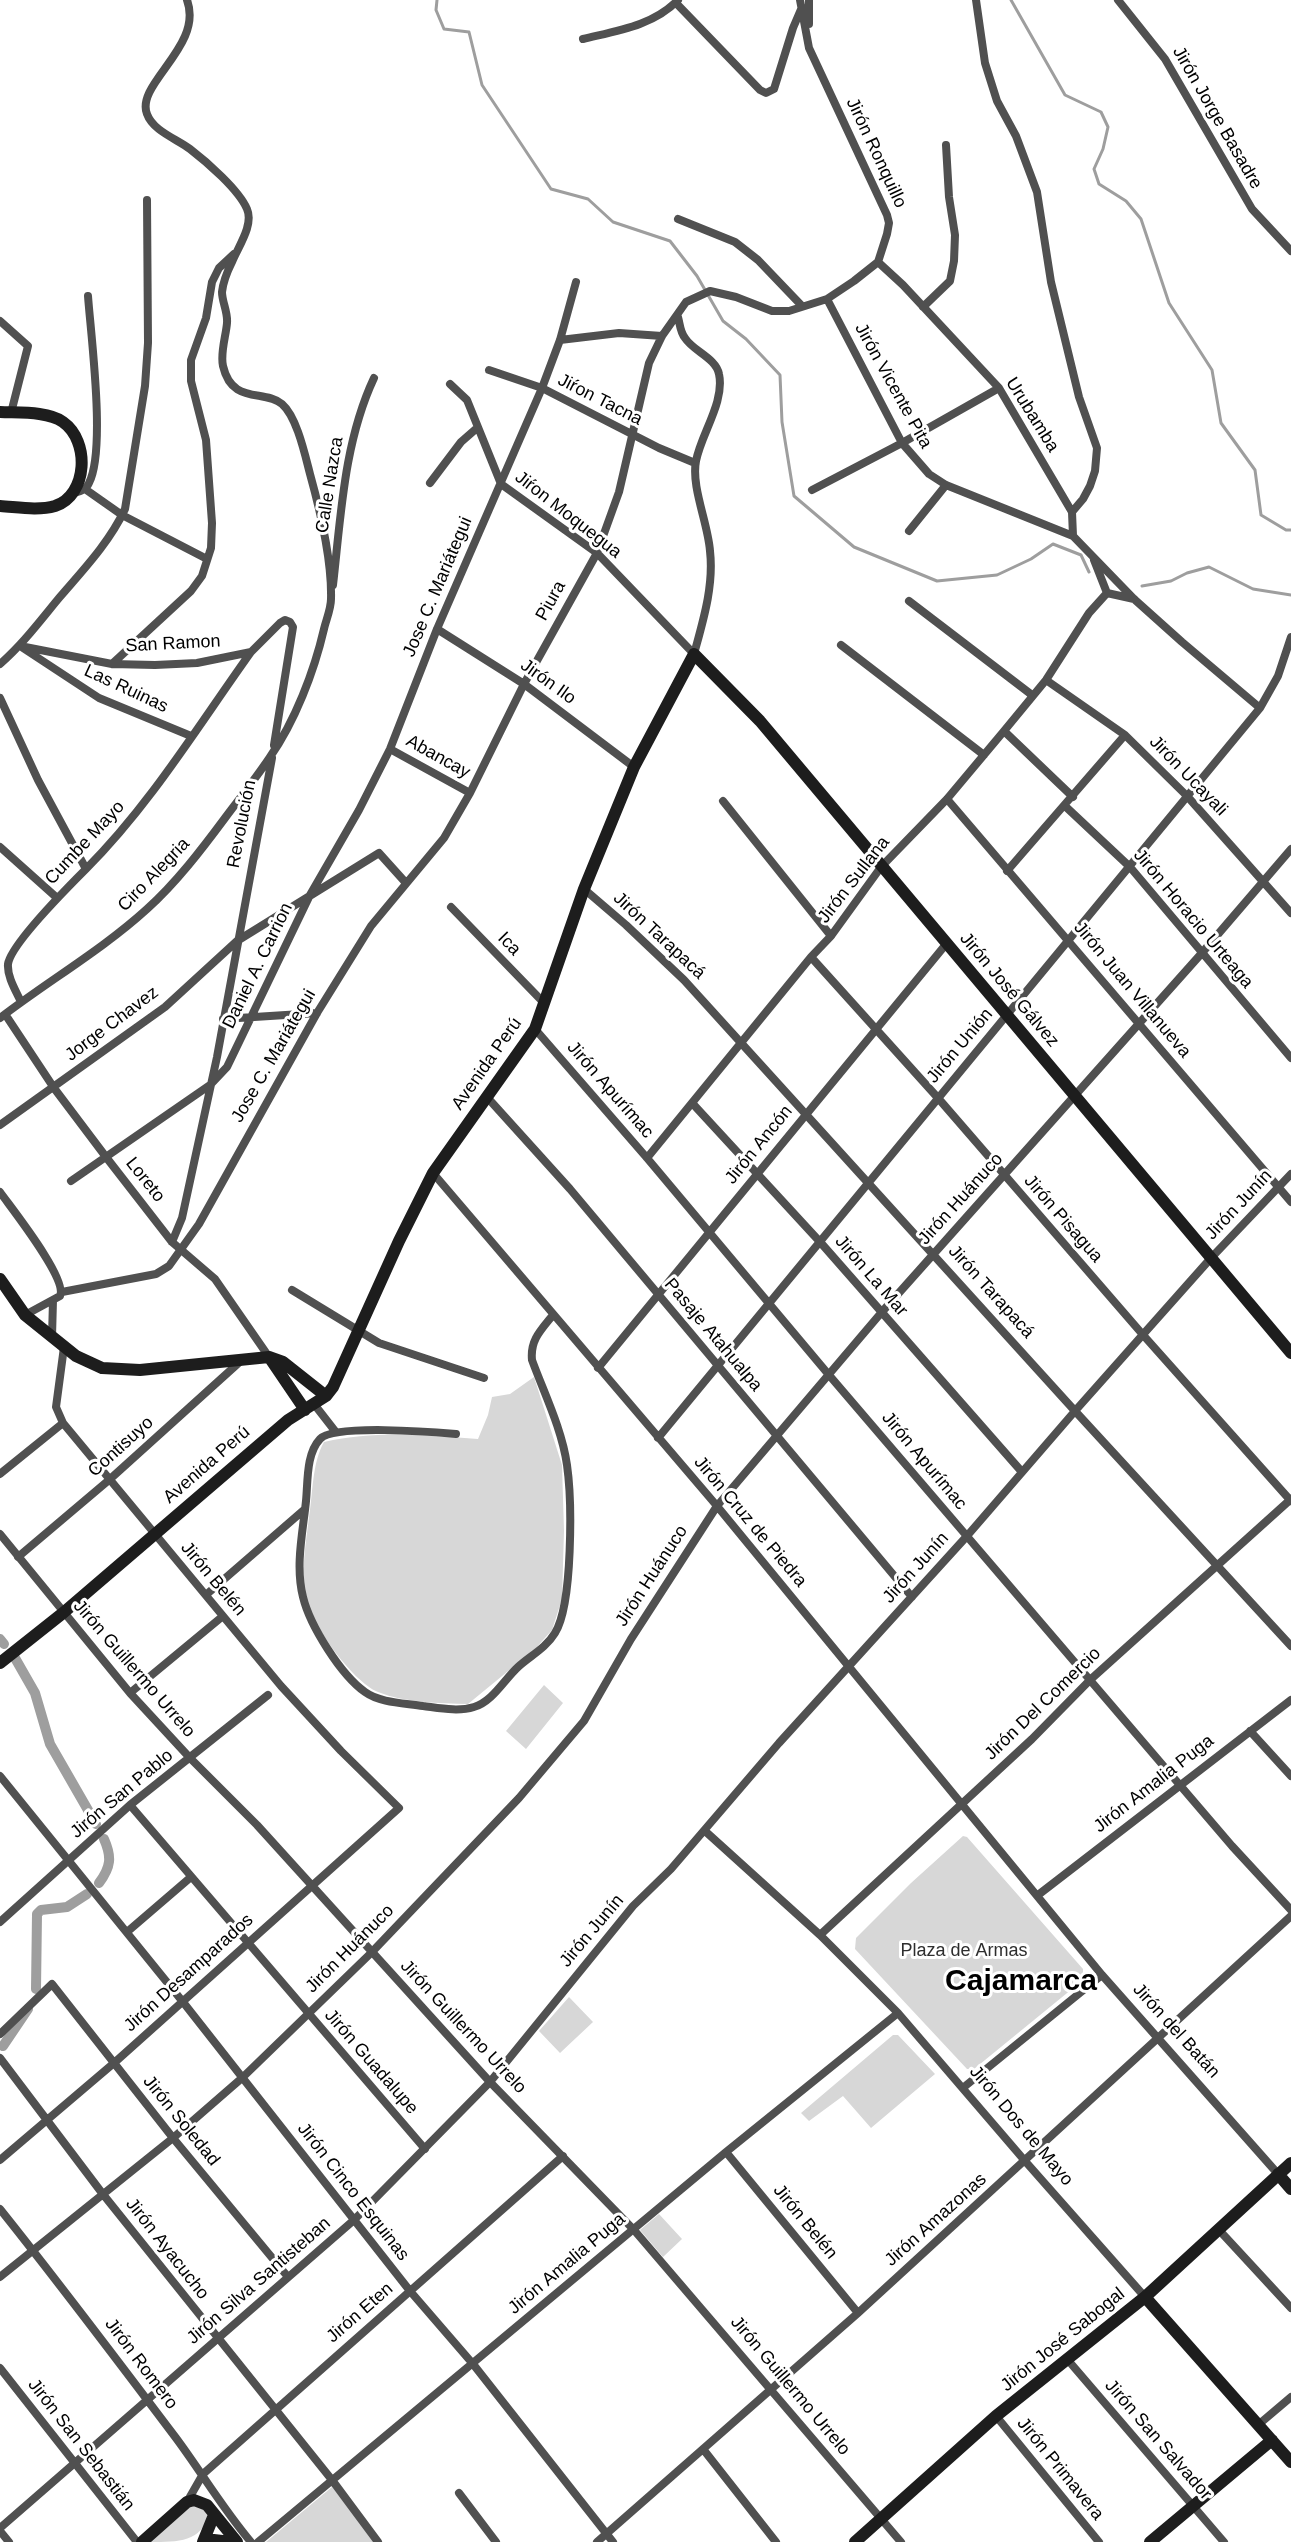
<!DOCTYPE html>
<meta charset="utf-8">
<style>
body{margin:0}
canvas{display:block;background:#fff}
</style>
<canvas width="1291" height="2542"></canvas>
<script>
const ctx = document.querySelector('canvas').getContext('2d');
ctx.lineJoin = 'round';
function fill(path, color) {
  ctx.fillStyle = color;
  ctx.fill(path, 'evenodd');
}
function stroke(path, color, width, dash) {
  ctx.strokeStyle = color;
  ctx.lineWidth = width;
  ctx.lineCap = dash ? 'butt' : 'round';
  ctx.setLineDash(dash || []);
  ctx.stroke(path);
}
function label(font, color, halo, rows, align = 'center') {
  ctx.font = font + ' Helvetica,sans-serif';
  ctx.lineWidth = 6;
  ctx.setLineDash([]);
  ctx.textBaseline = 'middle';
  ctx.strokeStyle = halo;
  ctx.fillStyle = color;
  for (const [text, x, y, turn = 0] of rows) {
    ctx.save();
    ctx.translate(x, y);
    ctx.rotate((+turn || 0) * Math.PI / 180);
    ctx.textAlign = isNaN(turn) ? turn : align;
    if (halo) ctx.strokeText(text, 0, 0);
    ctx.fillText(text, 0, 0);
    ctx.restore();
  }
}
fill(new Path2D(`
 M534,1377L562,1465L564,1531L562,1599L552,1630L535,1649L468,1704C439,1703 406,1703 378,1692C352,1681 310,1623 305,1595C301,1570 306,1542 309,1517C313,1493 312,1463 324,1442C375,1430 427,1435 478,1439L488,1415L492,1397L510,1394Z
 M544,1685L563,1703L526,1749L506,1731Z
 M963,1836L967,1837L1083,1969V1980L974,2069H967L855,1949L856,1938L911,1883Z
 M569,1997L593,2022L560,2053L539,2031Z
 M893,2035H898L935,2074L871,2128L843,2096L809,2121L801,2113Z
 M659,2214L682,2239L663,2257L640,2230Z
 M332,2487L376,2542H266Z
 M191,2504L203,2506L209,2514C201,2542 179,2542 150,2542Z`), '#d7d7d7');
stroke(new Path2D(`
 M437,0L436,10L444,29L469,32L482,85L551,189L588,199L613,222L670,241L697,276L723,321L746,339L780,375L782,422L794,496L854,547L937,581L997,575L1031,559L1053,544L1081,555L1089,572
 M1011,0L1065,95L1101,112L1108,127L1103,149L1094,169L1099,184L1126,201L1141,219L1169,303L1212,370L1221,423L1255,470L1261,515L1286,530H1291
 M1142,586L1171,581L1187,573L1209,567L1253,589L1291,595`), '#9e9e9e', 3);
stroke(new Path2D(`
 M0,1639L4,1644
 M15,1658L35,1693L50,1744L96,1824
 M99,1883C111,1867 112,1857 104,1839
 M36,1989L37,1914L41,1910L67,1907L87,1894
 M3,2046L28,2009`), '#9e9e9e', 10);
stroke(new Path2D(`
 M809,0V24
 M976,0L985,63L997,101L1016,136L1037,192L1051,282L1079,397L1097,448L1095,471L1090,486L1083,499L1072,512
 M1118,0L1165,59L1252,209L1291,251
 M676,3L760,90L766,93L774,89L793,28L802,7
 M583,39C616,31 653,26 678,0
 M678,219L735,242L758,260L802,306
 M878,262L903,285L999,388L1072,512L1073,536L1134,599L1182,642L1260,708
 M827,299L902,443L929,474L946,485L1073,536
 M923,307L950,281L954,261L955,235L949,197L946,145
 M678,317C680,324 680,332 685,338C693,351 716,358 719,374C725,402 701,434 696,461C691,487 708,523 710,551C714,586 703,621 694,654
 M0,321L28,346L11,413
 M560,340L619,333L662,336
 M489,370L542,388L659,448L695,463
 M450,384L467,400L501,484L597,553L694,654
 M430,483L461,442L477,428
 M85,489L122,515L207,559
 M812,490L902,443L999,388
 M74,493C81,491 86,490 89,483C106,450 91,337 88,296
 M909,531L946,485
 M1094,560L1107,593L1134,599
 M333,585C341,515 344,442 374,378
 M909,601L1032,695
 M437,629L524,684L634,767
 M841,645L984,755
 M20,646L112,664L155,665L197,663L251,652L280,623L285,620L290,622L293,627L274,745
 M23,648L99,698L191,736
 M0,664C22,645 40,621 59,598C83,570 109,543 125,509L145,386L148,343L147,200
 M112,664L191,591L202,576L211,548L212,523L206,440L191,381V360L206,318L212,282L219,268L234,254
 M1046,680L1125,735L1187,796L1291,913
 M0,698L38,780L86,869
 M1004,731L1073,797
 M390,749L470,793
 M947,799L1291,1202
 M723,801L831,936
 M1065,806L1130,867L1291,1058
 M0,847L56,897
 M1007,871L1125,735
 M584,889L626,925L684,980L1075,1411L1291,1646
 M451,907L544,1003
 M811,957L938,1098L1144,1336L1291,1501
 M21,1002C16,991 7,977 8,964C11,944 70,885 86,869C150,805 198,726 251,652
 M5,1014L54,1088L106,1157L172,1242L215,1279L269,1357
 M0,1018C48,981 102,950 147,909C176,883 202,849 225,818C240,798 256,778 270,757C295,721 314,672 324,629C326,620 331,609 331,599C332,561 320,510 310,474C305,455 297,417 282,404C264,389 232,405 223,366C220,353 226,336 227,323C228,312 222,302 222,292C223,283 228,270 232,262C238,247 254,225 247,209C239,190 207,162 190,149C177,139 153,131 147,114C135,84 204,46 187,0
 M223,1019L317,1013
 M535,1029L647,1158L829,1375L1232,1846L1291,1910
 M486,1096L570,1189L912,1597
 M693,1104L821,1243L1022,1472
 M0,1125L165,1007L237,941L379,853L406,883
 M647,1158L811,957L831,936L881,867L947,799L1004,731L1046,680L1089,613L1107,593
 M433,1173L717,1506L1102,1975L1278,2174
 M71,1181L210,1085L227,1067L310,895L359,810L390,749L437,629L542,388L560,340L576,282
 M0,1192C12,1209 68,1279 60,1296L25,1315
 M172,1242L182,1218L217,1057L272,758
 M292,1290L379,1343L484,1378
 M62,1292L156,1274L169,1266L199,1224L317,1013L371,926L444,838L470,793L524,684L597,553L619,492L649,363L662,336L686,302L710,291L736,297L772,311H789L827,299L854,281L878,262L887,234L889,223L887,215L809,48L800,0
 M52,1337L53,1300
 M598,1368L947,943
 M314,1404L335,1431
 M456,1434C433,1432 334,1424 320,1439C306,1454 308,1481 306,1501C303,1531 295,1566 303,1597C310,1626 341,1675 365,1692C380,1703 405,1703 423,1706C439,1708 458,1712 474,1707C492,1702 504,1680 518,1667C530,1656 546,1648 555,1633C573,1604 572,1500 567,1465C562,1429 544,1393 532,1360C530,1340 541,1330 553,1315
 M658,1438L1260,708L1278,676L1291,637
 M0,1474L63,1423
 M0,1534L130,1693L190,1758L257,1825L490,2082L634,2230L901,2542
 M18,1557L109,1480L243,1359
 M207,1594L305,1509
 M130,1693L223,1616
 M1250,1731L1291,1776
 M0,1776L183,2002L410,2291L473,2364L613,2542
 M130,1805L425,2149
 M705,1831L820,1935L898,2013L1025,2161L1145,2297
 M1038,1895L1291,1700
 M0,1922L130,1805L268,1695
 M127,1932L191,1877
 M820,1935L1032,1739L1090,1680L1291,1499
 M0,2034L52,1984L173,2138L288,2277
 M0,2058L102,2193L332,2480L378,2542
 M964,2087L1102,1975
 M726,2152L858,2313
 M0,2160L114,2063L399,1808L341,1751L281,1686L63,1423L56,1407L64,1347
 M0,2209C60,2284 118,2361 176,2438C202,2473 223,2509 251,2542
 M1219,2230L1291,2308
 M0,2277L173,2138L242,2078L371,1953L519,1798L584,1721L631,1639L717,1506L881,1313L1201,954L1291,849
 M1067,2359L1224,2542
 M0,2368L137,2542
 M996,2416L1099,2542
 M1258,2425L1291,2397
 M703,2449L776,2542
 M459,2493L496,2542
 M187,2502L203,2474L563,2156
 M0,2528L354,2220L490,2082L633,1906L671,1869L779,1743L967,1536L1075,1411L1211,1258L1291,1174
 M0,2531L9,2542
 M258,2542L726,2152L898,2013
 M597,2542L858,2313L1291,1916`), '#505050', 8);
stroke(new Path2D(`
 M0,412C18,413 48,411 63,422C90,441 88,495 55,506C38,511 17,507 0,506
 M0,1279L25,1315L76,1356L102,1368L140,1370L269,1357L283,1362L326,1396
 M269,1357L305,1410
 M0,1663L63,1613L288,1420L326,1396L333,1387L399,1241L433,1173L535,1029L584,889L634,767L694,654L760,721L1291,1353
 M1278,2174L1291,2189
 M1145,2297L1291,2462
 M205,2539L231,2542
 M142,2542L187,2502L194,2500L207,2505L237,2542
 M203,2542L214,2515
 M855,2542L996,2416L1145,2297L1291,2163
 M1150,2542L1272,2440`), '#1d1d1d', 12);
label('18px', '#000', '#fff', [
 ["Jirón Jorge Basadre",1217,118,60],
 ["Jirón Ronquillo",876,153,65],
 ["Jirón Vicente Pita",893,386,61],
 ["Jiŕon Tacna",600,400,27],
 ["Urubamba",1032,415,58],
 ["Calle Nazca",330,485,-81],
 ["Jiŕon Moquegua",568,515,38],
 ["Jose C. Mariátegui",438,587,-67],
 ["Piura",551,601,-61],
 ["San Ramon",173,644,-3],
 ["Jirón Ilo",548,682,36],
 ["Las Ruinas",126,689,25],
 ["Abancay",438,757,29],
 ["Jirón Ucayali",1188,776,46],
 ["Revolución",242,824,-79],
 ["Cumbe Mayo",85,843,-47],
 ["Ciro Alegria",154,875,-46],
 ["Jirón Sullana",854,880,-52],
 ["Jirón Horacio Urteaga",1193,919,50],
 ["Jirón Tarapacá",659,936,43],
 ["Ica",509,944,46],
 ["Daniel A. Carrion",258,966,-64],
 ["Jirón José Gálvez",1009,990,50],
 ["Jirón Juan Villanueva",1132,990,50],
 ["Jorge Chavez",112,1024,-37],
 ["Jirón Unión",960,1046,-50],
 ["Jose C. Mariátegui",274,1056,-60],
 ["Avenida Perú",487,1064,-55],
 ["Jirón Apurímac",610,1090,49],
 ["Jirón Ancón",759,1145,-51],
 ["Loreto",145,1180,52],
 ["Jirón Huánuco",961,1199,-48],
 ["Jirón Junín",1239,1205,-47],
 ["Jirón Pisagua",1063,1219,49],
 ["Jirón La Mar",871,1276,49],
 ["Jirón Tarapacá",991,1292,48],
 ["Pasaje Atahualpa",713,1335,50],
 ["Contisuyo",121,1447,-42],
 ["Jirón Apurímac",924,1461,50],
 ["Avenida Perú",207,1465,-41],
 ["Jirón Cruz de Piedra",750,1522,50],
 ["Jirón Junín",916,1568,-48],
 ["Jirón Huánuco",652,1576,-57],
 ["Jirón Belén",213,1579,50],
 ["Jirón Guillermo Urrelo",134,1669,49],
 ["Jirón Del Comercio",1043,1704,-44],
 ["Jirón Amalia Puga",1154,1784,-38],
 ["Jirón San Pablo",122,1794,-40],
 ["Jirón Junín",592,1931,-50],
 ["Jirón Huánuco",350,1949,-45],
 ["Jirón Desamparados",189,1973,-42],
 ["Jirón Guillermo Urrelo",463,2027,47],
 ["Jirón del Batán",1176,2031,48],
 ["Jirón Guadalupe",371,2062,49],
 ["Jirón Soledad",181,2121,51],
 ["Jirón Dos de Mayo",1021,2126,50],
 ["Jirón Cinco Esquinas",353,2192,52],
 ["Jirón Amazonas",936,2220,-42],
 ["Jirón Belén",805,2222,51],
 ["Jirón Ayacucho",167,2249,52],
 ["Jirón Amalia Puga",567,2264,-40],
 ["Jirón Silva Santisteban",259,2281,-41],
 ["Jirón Eten",360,2313,-41],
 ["Jirón José Sabogal",1063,2340,-39],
 ["Jirón Romero",141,2364,53],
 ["Jirón Guillermo Urrelo",790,2386,50],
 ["Jirón San Salvador",1158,2440,49],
 ["Jirón San Sebastián",81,2445,52],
 ["Jirón Primavera",1060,2469,51]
]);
label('18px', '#2e2e2e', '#fff', [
 ["Plaza de Armas",964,1951]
]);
label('bold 30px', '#000', '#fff', [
 ["Cajamarca",1021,1982]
]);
</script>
